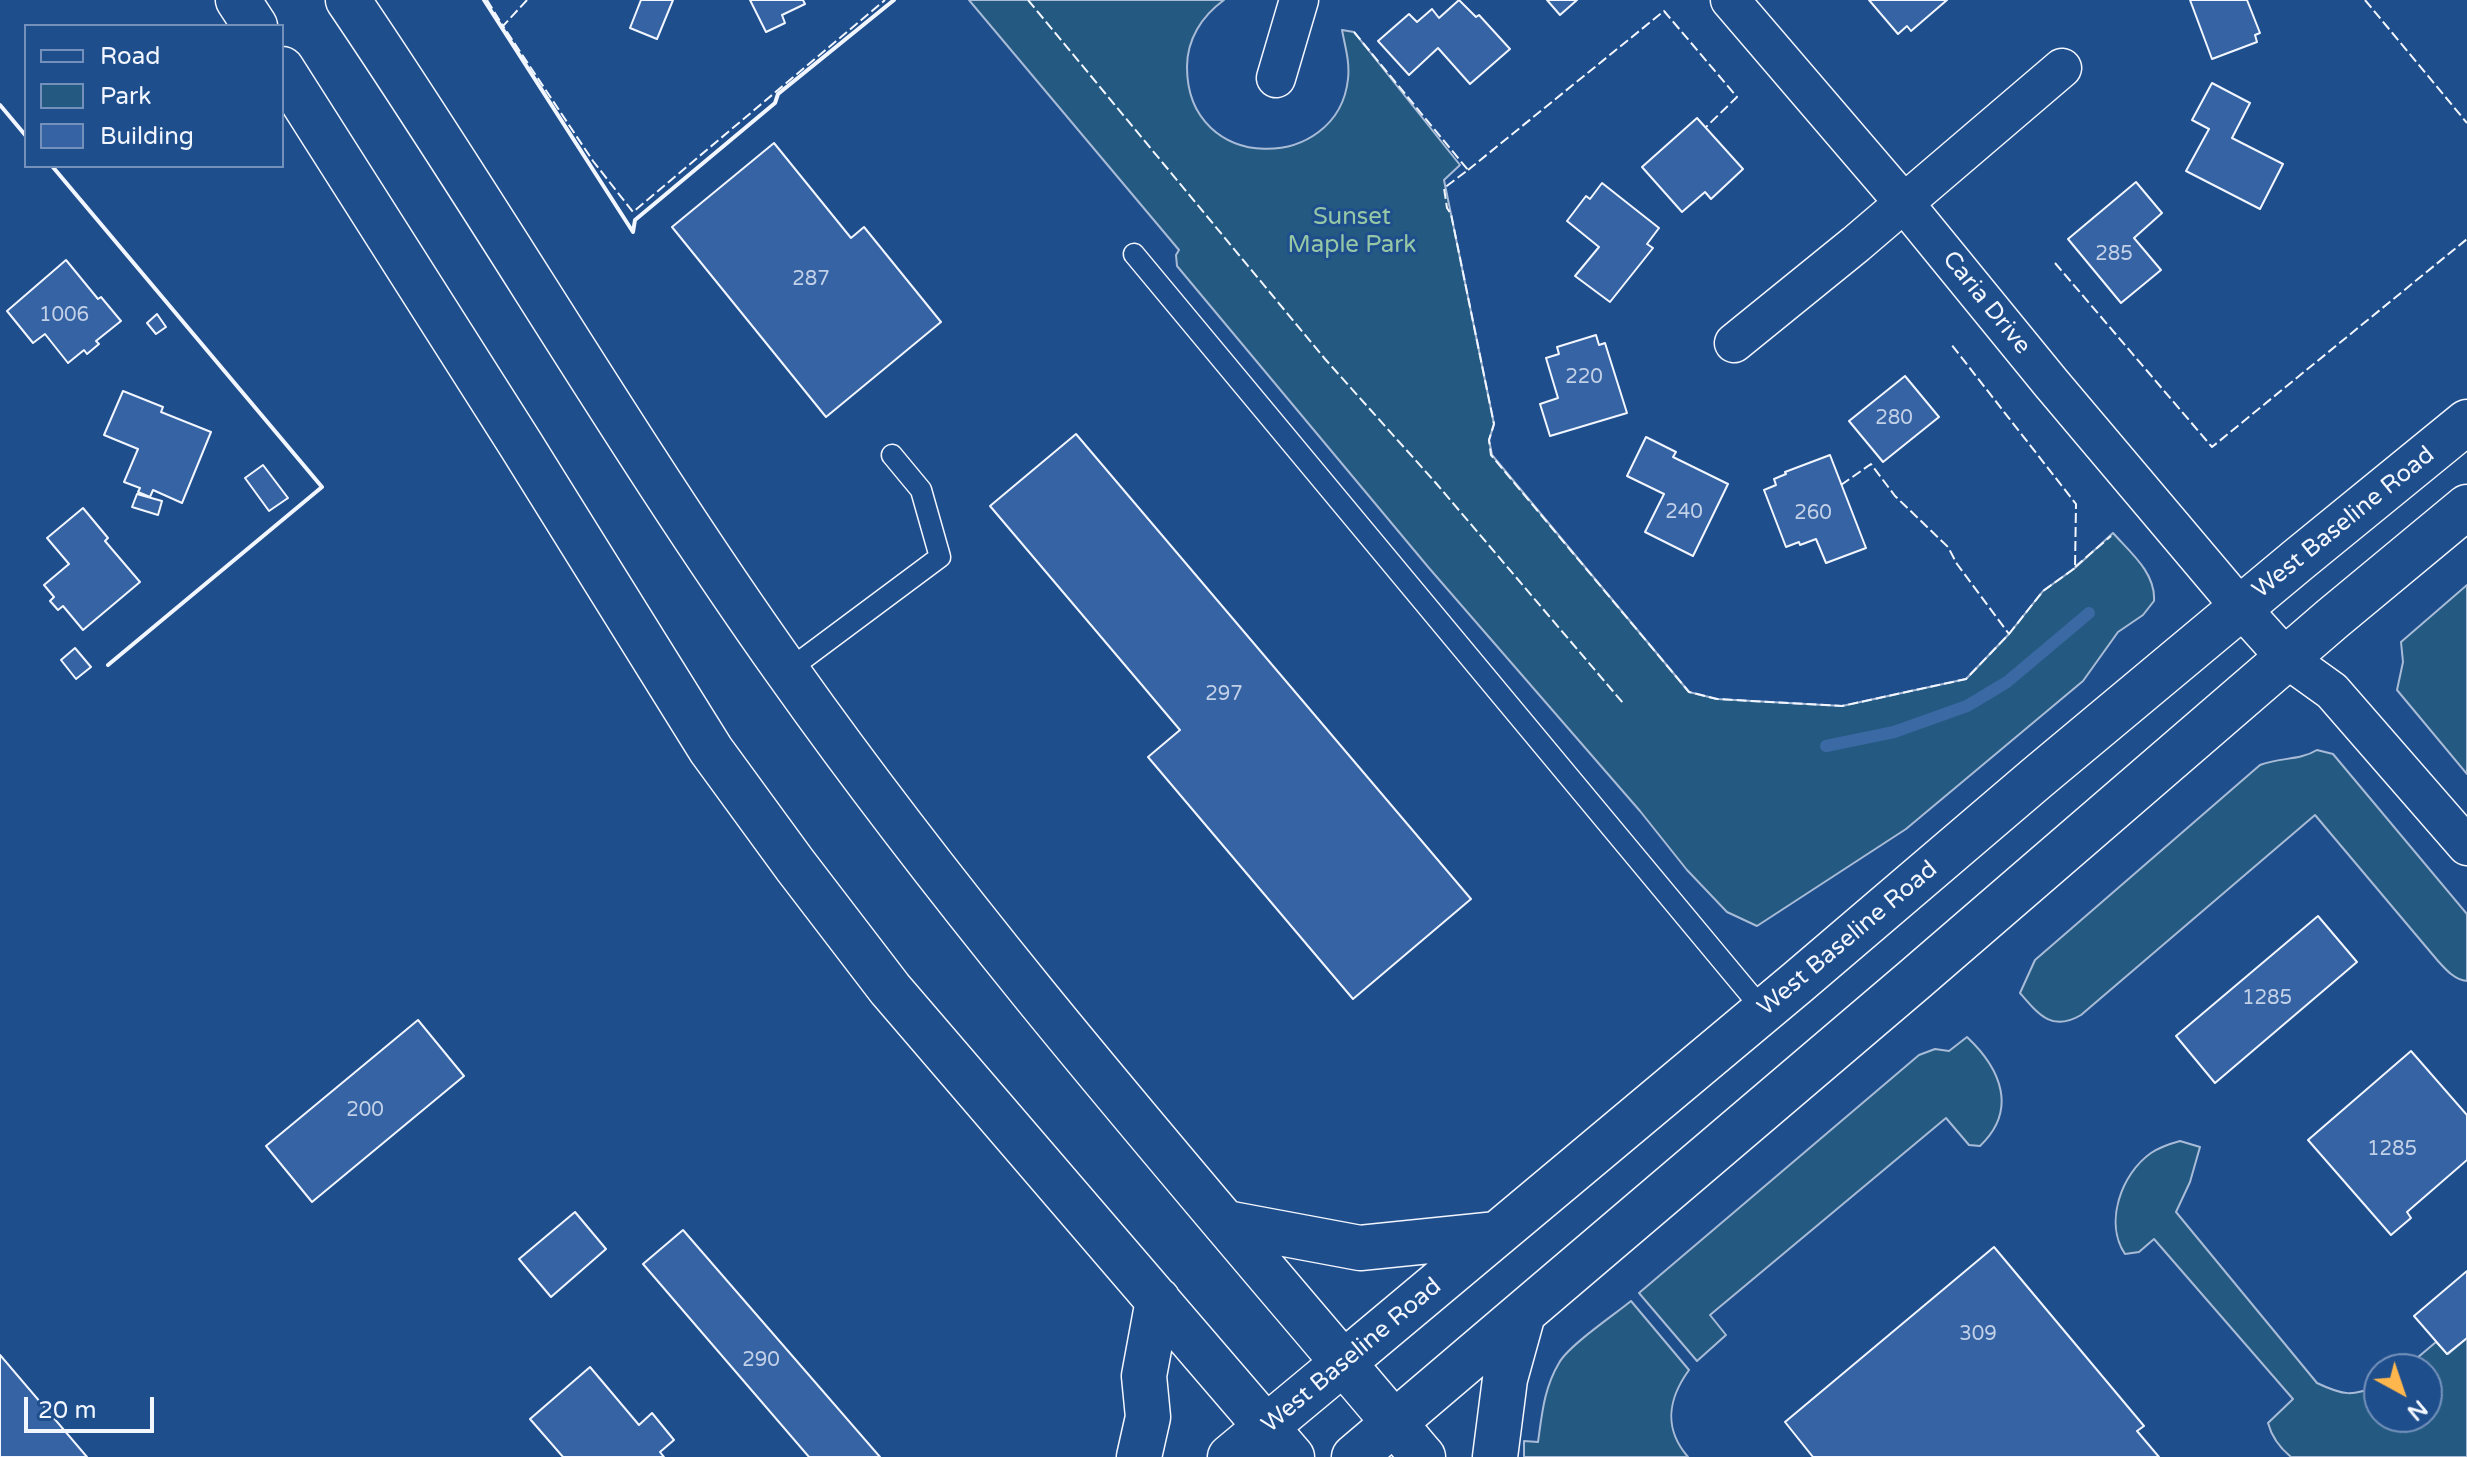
<!DOCTYPE html>
<style>
body{margin:0}
#map{position:relative;width:2467px;height:1457px;overflow:hidden;background:#1f4e8c;font-family:"Varela Round",sans-serif}
canvas{display:block}
.legend{position:absolute;left:24px;top:24px;width:260px;height:144px;box-sizing:border-box;background:#1f4e8c;border:2px solid #7391ba;margin:0;padding:10px 14px;list-style:none;font-size:24px;color:#f2f6ff}
.legend li{display:flex;align-items:center;gap:16px;height:40px}
.legend b{width:40px;border:2px solid #7391ba}
.north{position:absolute;left:2363px;top:1353px;width:80px;height:80px;box-sizing:border-box;background:#1f4e8c;border:2px solid #7391ba;border-radius:50%;rotate:140deg;font-size:22px;font-weight:700;line-height:32px;text-align:center;color:#f2f6ff}
.north::after{content:'';display:block;margin:auto;width:28px;height:36px;background:#ffb74d;clip-path:polygon(50% 0,100% 100%,50% 72%,0 100%)}
.scale{position:absolute;left:24px;top:1397px;width:130px;height:36px;box-sizing:border-box;border:4px solid #f2f6ff;border-top:0;padding-left:10px;font-size:24px;line-height:28px;white-space:nowrap;color:#f2f6ff;-webkit-text-stroke:6px #1f4e8c;paint-order:stroke}
</style>
<div id="map">
<canvas width="2467" height="1457"></canvas>
<ul class="legend">
<li><b style="height:10px;background:#1f4e8c"></b>Road</li>
<li><b style="height:22px;background:#245a82"></b>Park</li>
<li><b style="height:22px;background:#3563a3"></b>Building</li>
</ul>
<div class="north">N</div>
<div class="scale">20 m</div>
</div>
<script>
const ctx = document.querySelector('canvas').getContext('2d');
ctx.lineJoin = 'round';
function fill(path, color) {
  ctx.fillStyle = color;
  ctx.fill(path, 'evenodd');
}
function stroke(path, color, width, dash) {
  ctx.strokeStyle = color;
  ctx.lineWidth = width;
  ctx.lineCap = dash ? 'butt' : 'round';
  ctx.setLineDash(dash || []);
  ctx.stroke(path);
}
function label(font, color, halo, rows, align = 'center') {
  ctx.font = font + ' "Varela Round",sans-serif';
  ctx.lineWidth = 6;
  ctx.setLineDash([]);
  ctx.textBaseline = 'middle';
  ctx.strokeStyle = halo;
  ctx.fillStyle = color;
  for (const [text, x, y, turn = 0] of rows) {
    ctx.save();
    ctx.translate(x, y);
    ctx.rotate((+turn || 0) * Math.PI / 180);
    ctx.textAlign = isNaN(turn) ? turn : align;
    if (halo) ctx.strokeText(text, 0, 0);
    ctx.fillText(text, 0, 0);
    ctx.restore();
  }
}
const green = new Path2D(`
 M969,0H1224C1202,16 1187,39 1187,67C1187,175 1338,173 1348,79C1350,62 1345,46 1342,30L1354,32L1460,165L1444,180L1494,424L1489,440L1492,455L1689,692L1717,699L1842,706L1966,679L2009,634L2043,591L2075,568L2113,533C2130,552 2156,573 2154,601L2143,615L2118,632L2083,681L1906,829L1757,926L1727,912L1687,870L1640,811L1429,568L1177,266L1176,255L1179,250Z
 M2467,585V774L2397,690L2403,662L2401,642Z
 M2317,750L2333,754L2467,914V981C2455,980 2446,970 2438,961L2315,815L2081,1015C2052,1032 2039,1015 2020,993L2035,960L2260,765C2280,757 2299,761 2317,750Z
 M1967,1037C2001,1069 2018,1110 1980,1146L1969,1145L1946,1118L1710,1315L1726,1335L1697,1361L1639,1293L1919,1055L1935,1049L1949,1051Z
 M2180,1141L2200,1147L2190,1182L2176,1212L2317,1383C2344,1396 2352,1396 2379,1386V1417H2427V1369H2404L2436,1342L2448,1354L2467,1338V1457H2291C2280,1448 2272,1438 2268,1423L2293,1399L2154,1239L2139,1252L2125,1254C2104,1223 2121,1174 2151,1153C2160,1147 2169,1144 2180,1141Z
 M1631,1301L1689,1370C1668,1399 1663,1428 1688,1457H1524V1441L1538,1442C1542,1414 1544,1388 1559,1363C1568,1346 1614,1315 1631,1301Z`);
fill(green, '#245a82');
stroke(green, '#a8bbd7', 2);
stroke(new Path2D(`
 M1826,746L1894,732L1967,706L2007,682L2089,613`), '#3b69a3', 12);
const building = new Path2D(`
 M641,0H673L657,39L630,28Z
 M750,0H803L805,4L782,15L785,23L766,32Z
 M1459,0L1476,17L1479,15L1510,49L1470,84L1438,48L1409,75L1378,41L1409,14L1417,22L1432,9L1439,18Z
 M1547,0H1577L1560,15Z
 M1869,0H1947L1911,31L1907,26L1898,34Z
 M2190,0H2247L2260,33L2255,35L2257,42L2212,59Z
 M2212,83L2250,103L2232,138L2283,164L2260,209L2186,171L2209,129L2192,120Z
 M1697,118L1743,169L1711,199L1705,192L1682,212L1642,167Z
 M774,143L851,238L864,227L941,322L826,417L672,227Z
 M2136,182L2162,213L2134,238L2161,270L2121,303L2068,239Z
 M1602,183L1659,228L1647,244L1653,248L1610,302L1575,276L1599,247L1567,221L1586,196L1590,199Z
 M66,260L98,299L101,297L121,321L96,341L99,344L87,354L84,350L68,363L45,334L33,343L7,311Z
 M157,314L166,327L156,334L147,323Z
 M1596,335L1599,345L1605,343L1627,413L1550,436L1540,404L1558,398L1546,358L1559,354L1557,347Z
 M1905,376L1939,417L1883,462L1849,421Z
 M123,391L163,407L161,412L211,432L182,503L153,490L150,497L138,492L140,488L124,482L138,449L104,435Z
 M1076,434L1471,899L1353,999L1148,757L1180,730L990,506Z
 M1646,437L1676,452L1673,457L1728,484L1693,556L1645,532L1664,494L1627,476Z
 M1830,455L1866,548L1826,563L1816,539L1800,545L1799,542L1786,547L1764,490L1776,485L1774,479L1786,474L1785,472Z
 M263,465L288,498L269,511L245,478Z
 M137,494L162,501L158,515L132,507Z
 M83,508L108,538L105,541L140,582L83,630L63,606L58,610L50,601L54,597L44,585L69,564L47,538Z
 M75,648L91,667L76,679L61,660Z
 M2318,916L2357,962L2215,1083L2176,1036Z
 M418,1020L464,1076L312,1202L266,1146Z
 M2411,1051L2467,1115V1160L2407,1212L2411,1218L2391,1235L2308,1140Z
 M575,1212L606,1249L551,1297L519,1259Z
 M683,1230L880,1457H809L643,1264Z
 M1994,1247L2144,1426L2137,1431L2159,1457H1813L1785,1422Z
 M2467,1271V1338L2447,1354L2414,1316Z
 M0,1355L87,1457H0Z
 M590,1367L639,1425L652,1413L674,1440L660,1452L664,1457H563L530,1419Z`);
fill(building, '#3563a3');
stroke(building, '#f2f6ff', 2);
const lane = new Path2D(`
 M1134,254L1764,1011
 M787,671L940,557L921,490L892,455`);
const street = new Path2D(`
 M1730,0L1904,203L2051,383L2241,608L2286,658L2332,691L2467,846
 M1276,78L1299,0
 M1734,343L1856,244L2062,68`);
const secondary = new Path2D(`
 M1226,1223L1360,1248L1497,1234
 M1343,1363L1798,982L2038,777L2298,560L2467,422
 M1394,1423L1914,980L2332,619L2467,507
 M1495,1457L1505,1379L1523,1314`);
const primary = new Path2D(`
 M238,0L255,26
 M348,0C498,221 632,453 787,671C982,946 1206,1199 1423,1457
 M282,69L521,445L711,750L795,865L890,989L1292,1457
 M1139,1457L1148,1417L1144,1376L1158,1300
 M1230,1457L1343,1363
 M1354,1457L1394,1423`);
stroke(lane, '#f2f6ff', 23);
stroke(street, '#f2f6ff', 41);
stroke(secondary, '#f2f6ff', 47);
stroke(primary, '#f2f6ff', 47);
stroke(lane, '#1f4e8c', 20);
stroke(street, '#1f4e8c', 38);
stroke(secondary, '#1f4e8c', 44);
stroke(primary, '#1f4e8c', 44);
stroke(new Path2D(`
 M487,0L503,26
 M527,0L503,26L593,161L633,212L885,0
 M1028,0L1325,359L1435,482L1623,703
 M2365,0L2467,123
 M1354,32L1468,170L1444,188L1447,208L1451,214L1494,424L1489,440L1491,455L1689,692L1717,699L1842,706L1966,679L2009,634L2043,591L2075,568L2076,504L1951,344
 M1468,170L1664,11L1737,97L1706,127
 M2055,263L2212,447L2467,239
 M1841,485L1871,464L1895,496L1948,547L1957,564L2009,634
 M2075,567L2111,536`), '#f2f6ff', 2, [10, 4]);
stroke(new Path2D(`
 M484,0L633,232L635,220L775,103L778,94L894,0
 M0,105L26,136
 M52,166L322,487L108,665`), '#f2f6ff', 4);
label('20px', '#c3d1e8', null, [
 ["285",2114,255],
 ["287",811,280],
 ["1006",64,316],
 ["220",1584,378],
 ["280",1894,419],
 ["240",1684,513],
 ["260",1813,514],
 ["297",1224,695],
 ["1285",2267,999],
 ["200",365,1111],
 ["1285",2392,1150],
 ["309",1978,1335],
 ["290",761,1361]
]);
label('24px', '#97c8a6', '#1f4e8c', [
 ["Sunset",1352,218],
 ["Maple Park",1352,246]
]);
label('24px', '#f2f6ff', '#1f4e8c', [
 ["Caria Drive",1986,303,51],
 ["West Baseline Road",2344,523,-39],
 ["West Baseline Road",1848,939,-40],
 ["West Baseline Road",1352,1356,-40]
]);
</script>
